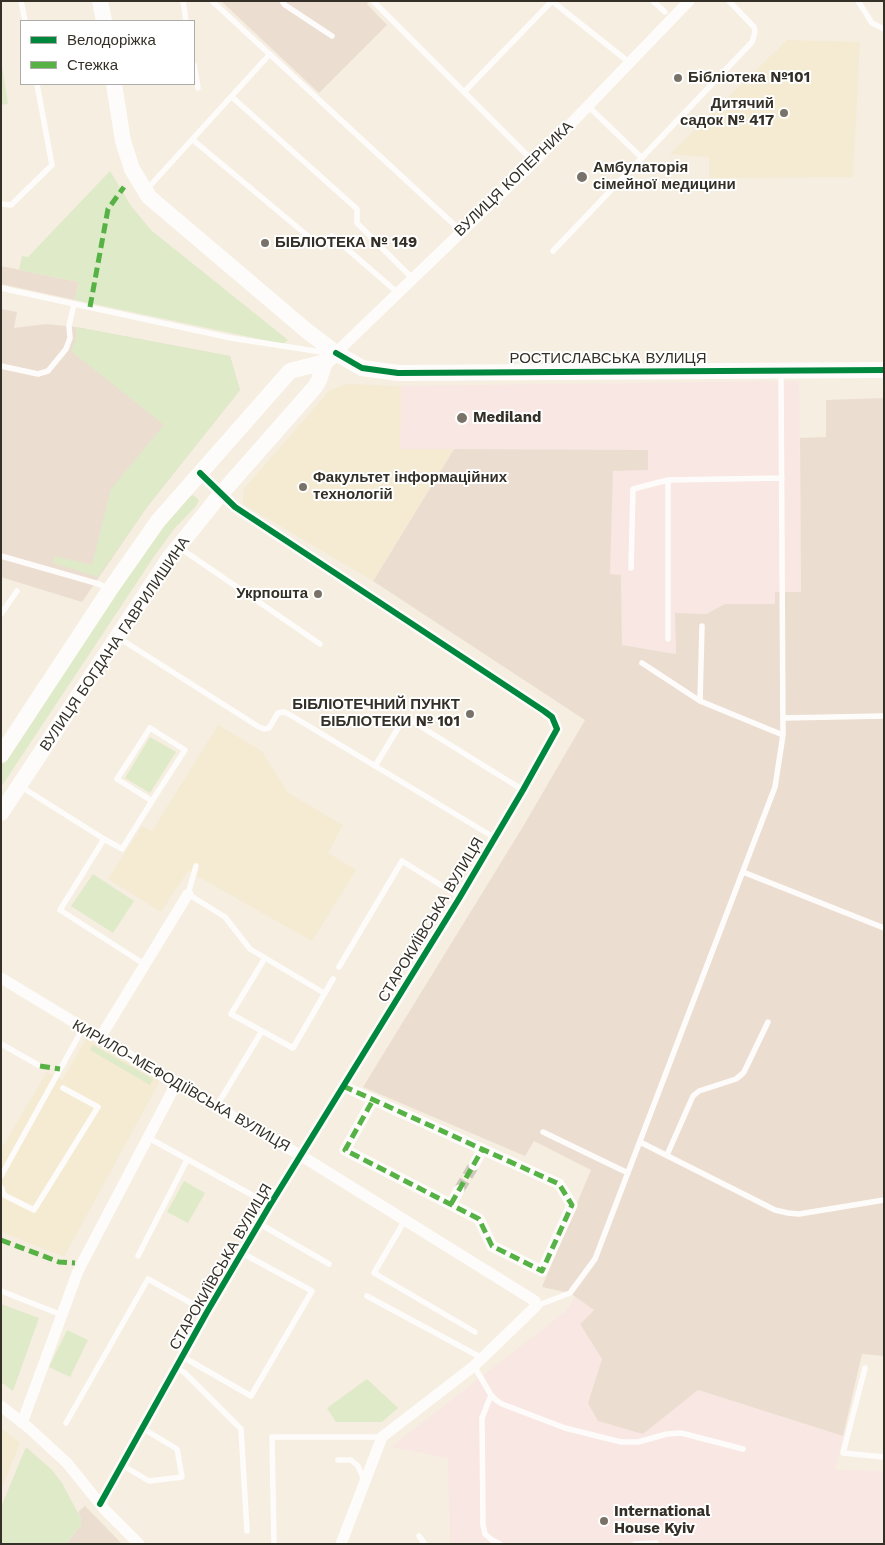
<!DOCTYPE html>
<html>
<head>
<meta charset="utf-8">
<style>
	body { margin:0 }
	#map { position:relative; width:885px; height:1545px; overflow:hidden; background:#f5eee1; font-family:"Work Sans",sans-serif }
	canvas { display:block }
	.frame { position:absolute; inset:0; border:2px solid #343027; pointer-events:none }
	.legend { position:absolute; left:20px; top:20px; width:175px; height:65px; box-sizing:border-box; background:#fff; border:1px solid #aeaca9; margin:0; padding:6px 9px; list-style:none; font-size:15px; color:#343027 }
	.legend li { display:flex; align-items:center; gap:10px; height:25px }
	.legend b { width:25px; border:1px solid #aeaca9 }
</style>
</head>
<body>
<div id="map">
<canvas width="885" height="1545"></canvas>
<div class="frame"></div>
<ul class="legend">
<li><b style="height:6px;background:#00873e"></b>Велодоріжка</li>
<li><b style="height:6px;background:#56b245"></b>Стежка</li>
</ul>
</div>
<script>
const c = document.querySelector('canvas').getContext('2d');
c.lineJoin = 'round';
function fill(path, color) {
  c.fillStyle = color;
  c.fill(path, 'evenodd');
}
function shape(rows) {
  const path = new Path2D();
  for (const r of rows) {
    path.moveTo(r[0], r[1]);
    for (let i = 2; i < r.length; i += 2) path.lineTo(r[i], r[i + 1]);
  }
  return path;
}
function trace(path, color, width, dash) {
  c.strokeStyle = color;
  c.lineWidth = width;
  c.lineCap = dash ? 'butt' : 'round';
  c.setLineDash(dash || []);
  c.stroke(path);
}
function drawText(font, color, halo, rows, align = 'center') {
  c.font = font + ' "Work Sans",sans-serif';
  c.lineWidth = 4;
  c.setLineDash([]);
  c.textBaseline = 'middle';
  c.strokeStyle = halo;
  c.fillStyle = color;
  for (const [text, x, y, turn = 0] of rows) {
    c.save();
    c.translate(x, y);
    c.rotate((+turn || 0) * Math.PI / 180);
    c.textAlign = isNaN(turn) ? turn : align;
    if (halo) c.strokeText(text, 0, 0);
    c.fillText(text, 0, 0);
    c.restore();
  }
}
const commercial = shape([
	[799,381,801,593,775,592,775,604,725,604,706,614,675,613,676,654,622,645,621,576,610,574,613,470,648,450,400,449,401,386],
	[575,1297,594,1310,580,1324,602,1359,588,1403,643,1434,697,1390,843,1436,835,1470,884,1471,884,1544,450,1544,448,1458,391,1447,566,1311]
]);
const industrial = shape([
	[221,1,369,1,367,4,387,25,319,93],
	[1,266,79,282,75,300,1,284],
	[1,309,17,312,14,328,46,324,76,327,230,356,240,390,147,507,82,602,1,577],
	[884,398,884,1356,862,1354,843,1436,698,1390,643,1434,598,1421,588,1403,602,1359,580,1324,594,1310,570,1293,542,1287,591,1170,534,1141,525,1156,363,1087,524,825,585,720,373,581,454,449,648,450,648,470,613,471,610,574,621,575,622,645,676,654,675,613,706,614,725,604,775,604,775,592,801,592,800,438,826,437,826,400],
	[85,1506,122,1544,66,1544,81,1525,81,1519,78,1512]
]);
const built = shape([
	[787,40,860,42,853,177,709,178,709,157,670,154],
	[346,384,401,386,400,449,454,449,373,581,243,504,243,490,329,391],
	[218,725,262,751,288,793,343,825,328,853,356,870,312,941,188,871,161,912,108,879,142,826,152,831],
	[86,1039,160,1081,64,1257,1,1232,1,1149,47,1072,62,1080],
	[1,1428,20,1443,1,1490]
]);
const green = shape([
	[1,60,8,104,1,105],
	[110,171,131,206,152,231,288,340,283,344,75,300,79,282,19,270,22,256,28,257],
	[76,327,230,356,240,390,147,507,98,577,53,563,54,556,92,565,111,489,164,425,71,351,76,339],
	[193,495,199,500,196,506,174,529,155,555,1,787,1,765,141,551,182,499],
	[150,737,176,752,150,793,125,778],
	[93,874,134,901,113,933,71,906],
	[93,1045,153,1079,150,1085,90,1050],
	[184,1181,205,1193,188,1223,167,1212],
	[1,1304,39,1318,13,1391,1,1382],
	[67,1330,88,1340,70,1377,49,1367],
	[367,1379,398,1408,382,1422,336,1422,327,1408],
	[26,1447,52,1470,62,1483,81,1519,81,1525,66,1544,1,1544,1,1507]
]);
const streetTunnel = shape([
	[459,1190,474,1165]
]);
const lane = shape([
	[21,1,25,21],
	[183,1,186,21],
	[212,1,461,231],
	[282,1,285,5,332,36],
	[373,1,534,162],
	[552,1,630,63],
	[653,1,665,12],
	[858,1,872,23,884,29],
	[194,65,198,88],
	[464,92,552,1],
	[232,97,357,209,357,223,413,279],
	[588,106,642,158],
	[193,140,321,247,332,236,398,293],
	[147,189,270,54],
	[1,204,11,205,52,165,37,84],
	[553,251,752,42,755,32,754,27,729,1],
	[1,288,231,338,328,353],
	[1,366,38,374,48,371,66,349,70,338,69,326,74,304],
	[668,480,668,639],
	[180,548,320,644],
	[1,556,99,584,108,589],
	[631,568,633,489,668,480,782,478],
	[1,614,17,591],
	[119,638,259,727,264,729,269,728,278,713,283,712,287,713,495,838],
	[642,663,700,701,783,735],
	[700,701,702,626],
	[783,718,884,716],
	[375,766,403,720,407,718,523,790],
	[20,786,104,839,60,910,144,964],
	[104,839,122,849,152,801,117,779,150,728,185,750,152,801],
	[196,866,188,894,225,917,250,949,324,993],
	[743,872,884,928],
	[339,967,402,861,460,897],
	[262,1031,231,1014,265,958],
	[1,1044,40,1066],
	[216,1107,262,1031,293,1048,333,979],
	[543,1132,628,1173],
	[147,1137,270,1205],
	[640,1142,775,1210,788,1213,799,1214,884,1200],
	[667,1155,693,1096,699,1091,736,1079,741,1075,744,1072,768,1022],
	[1,1176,83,1028],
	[1,1187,4,1195,34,1210,98,1107,63,1088],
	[405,1220,374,1273,475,1332],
	[260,1224,329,1264],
	[138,1256,187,1160],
	[1,1291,62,1315],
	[367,1296,482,1358],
	[536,1306,570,1293,595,1259,775,787,783,735,781,373],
	[183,1357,251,1396,312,1291,242,1253],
	[474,1366,491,1395,496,1400,502,1404,565,1428,621,1442,638,1442,667,1434,681,1433,743,1449],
	[177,1368,185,1373,241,1429,247,1531],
	[865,1368,843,1453,884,1457],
	[491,1395,482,1418,483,1525,485,1534,492,1540,500,1544],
	[66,1423,148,1279,207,1312],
	[338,1460,351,1460,358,1466,364,1480],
	[122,1465,149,1481,182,1477,177,1449,142,1428],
	[419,1536,425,1544],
	[274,1544,272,1437,382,1437],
	[635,1544,656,1543]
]);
const street = shape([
	[336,353,344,345,534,162,689,1],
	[1,978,176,1084,300,1155,535,1301,536,1306,534,1308,474,1366,382,1437,341,1544],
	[100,1038,188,894],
	[343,1086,559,1184,572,1205,542,1271,492,1246,479,1219,345,1150,373,1100],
	[474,1165,482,1150],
	[451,1204,459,1190],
	[1,1406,29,1428,67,1463,105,1510,139,1544],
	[22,1423,78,1271,176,1084],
	[100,1504,207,1312,270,1205,460,897,523,790,557,729,552,717,544,711,235,507,200,473]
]);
const secondary = shape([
	[100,1,104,21],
	[114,84,123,141,132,169,149,197,307,331,336,353,362,368,398,373,884,370],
	[1,755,109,591,158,521,290,371,325,362,331,357],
	[1,813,170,557,220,495,315,387,319,380,325,362]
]);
const quiet = shape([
	[90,307,108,209,124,187],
	[40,1066,60,1069],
	[343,1086,559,1184,572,1205,542,1271,492,1246,479,1219,345,1150,373,1100],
	[451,1204,482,1150],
	[1,1240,59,1262,75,1263]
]);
const cycleway = shape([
	[336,353,362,368,398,373,884,370],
	[100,1504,207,1312,270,1205,460,897,523,790,557,729,552,717,544,711,235,507,200,473]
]);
const markers = [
	[678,78,5,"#787268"],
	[784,113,5,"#787268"],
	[582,177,6,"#787268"],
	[265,243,5,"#787268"],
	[462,418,6,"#787268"],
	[303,487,5,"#787268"],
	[318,594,5,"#787268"],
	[470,714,5,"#787268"],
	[604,1521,5,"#787268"]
];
const poiNames = [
	["Бібліотека №101",688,78],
	["Дитячий",774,104,"right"],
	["садок № 417",774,121,"right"],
	["Амбулаторія",593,168],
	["сімейної медицини",593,185],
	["БІБЛІОТЕКА № 149",275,243],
	["Mediland",473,418],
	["Факультет інформаційних",313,478],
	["технологій",313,495],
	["Укрпошта",308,594,"right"],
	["БІБЛІОТЕЧНИЙ ПУНКТ",460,705,"right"],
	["БІБЛІОТЕКИ № 101",460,722,"right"],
	["International",614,1512],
	["House Kyiv",614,1529]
];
const streetNames = [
	["ВУЛИЦЯ КОПЕРНИКА",514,179,-44],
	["РОСТИСЛАВСЬКА ВУЛИЦЯ",608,359],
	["ВУЛИЦЯ БОГДАНА ГАВРИЛИШИНА",115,644,-56],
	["СТАРОКИЇВСЬКА ВУЛИЦЯ",431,920,-59],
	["КИРИЛО-МЕФОДІЇВСЬКА ВУЛИЦЯ",181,1086,30],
	["СТАРОКИЇВСЬКА ВУЛИЦЯ",221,1267,-60]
];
fill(commercial, '#f9e7e3');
fill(industrial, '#ecddd1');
fill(built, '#f5ebd3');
fill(green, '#dfeac9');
trace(streetTunnel, '#cec8bc', 11, [11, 5.5]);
trace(lane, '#fefcfa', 5.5);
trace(street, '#fefcfa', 11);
trace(secondary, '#fefcfa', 16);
trace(quiet, '#56b245', 5, [10, 5]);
trace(cycleway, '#00873e', 6);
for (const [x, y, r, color] of markers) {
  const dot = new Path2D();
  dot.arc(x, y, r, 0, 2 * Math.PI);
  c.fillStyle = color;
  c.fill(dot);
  trace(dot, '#fff', 2);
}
drawText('bold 15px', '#343027', '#fff', poiNames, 'left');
drawText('15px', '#343027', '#fff', streetNames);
</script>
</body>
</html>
